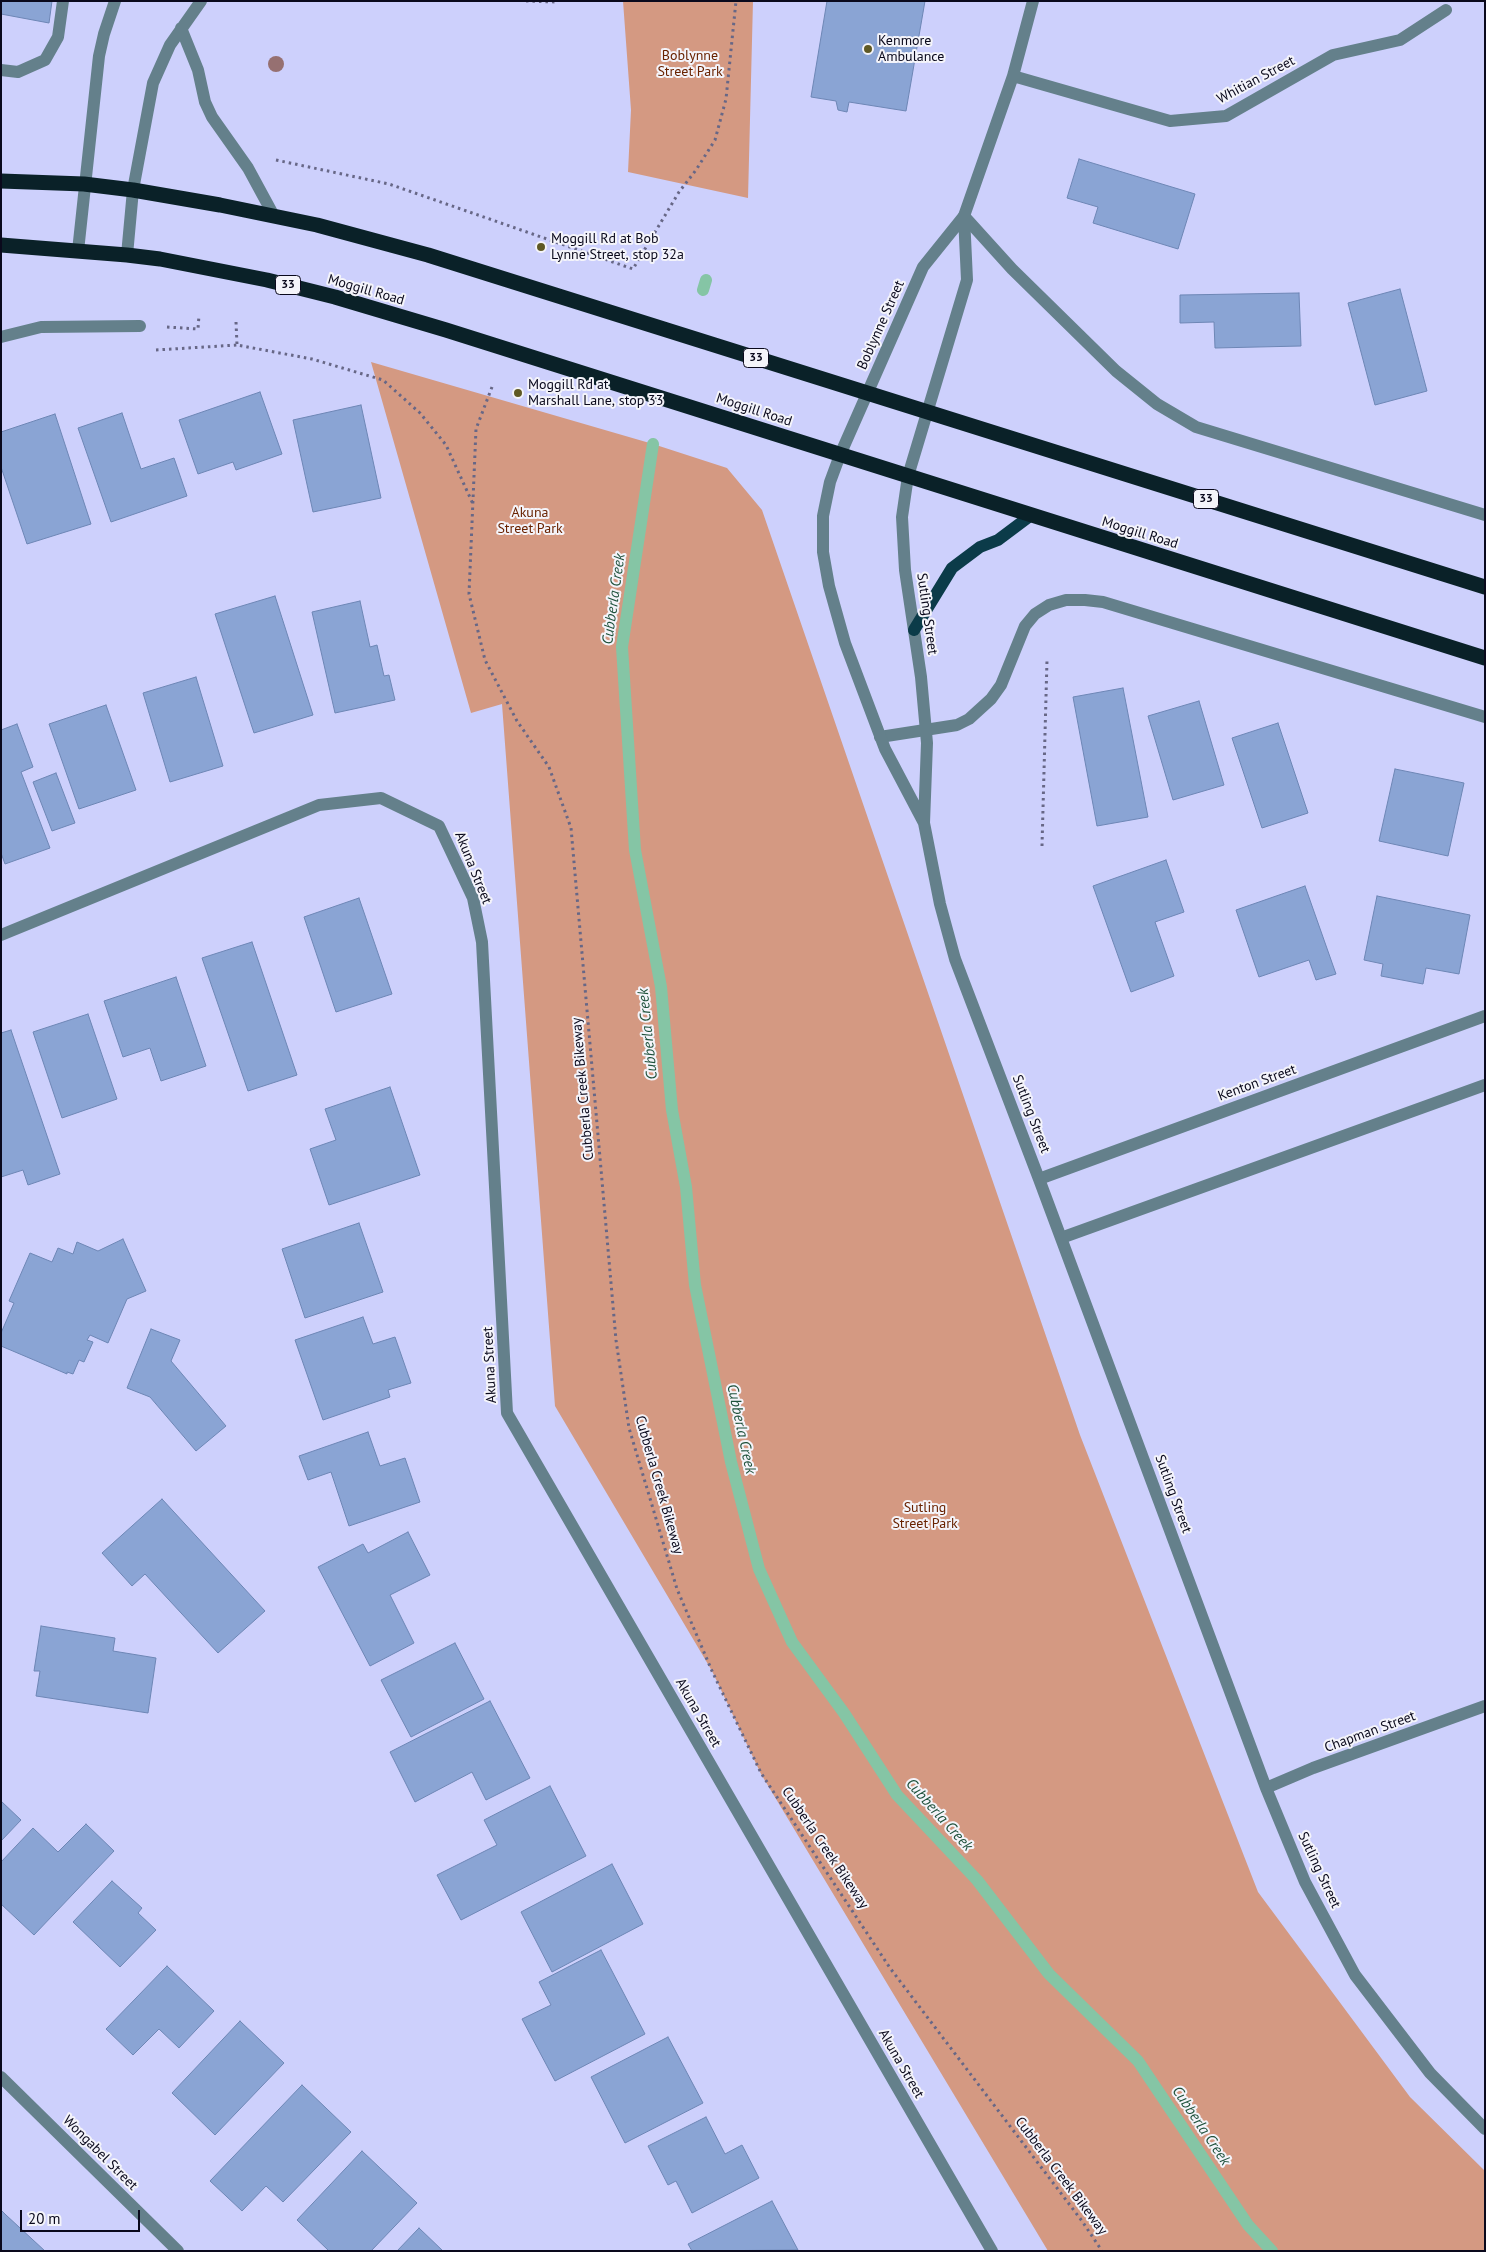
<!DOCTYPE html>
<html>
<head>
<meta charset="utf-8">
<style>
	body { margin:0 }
	#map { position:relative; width:1486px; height:2252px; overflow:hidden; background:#cdd0fc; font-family:"PT Sans",sans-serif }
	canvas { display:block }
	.frame { position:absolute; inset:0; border:2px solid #0a091c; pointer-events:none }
	.scale { position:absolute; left:20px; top:2210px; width:120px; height:22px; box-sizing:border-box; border:2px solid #0a091c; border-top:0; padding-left:6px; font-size:15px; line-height:18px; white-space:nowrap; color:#0a091c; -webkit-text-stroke:4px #f4f4fa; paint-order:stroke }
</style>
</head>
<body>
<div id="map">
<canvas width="1486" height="2252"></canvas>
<div class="frame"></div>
<div class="scale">20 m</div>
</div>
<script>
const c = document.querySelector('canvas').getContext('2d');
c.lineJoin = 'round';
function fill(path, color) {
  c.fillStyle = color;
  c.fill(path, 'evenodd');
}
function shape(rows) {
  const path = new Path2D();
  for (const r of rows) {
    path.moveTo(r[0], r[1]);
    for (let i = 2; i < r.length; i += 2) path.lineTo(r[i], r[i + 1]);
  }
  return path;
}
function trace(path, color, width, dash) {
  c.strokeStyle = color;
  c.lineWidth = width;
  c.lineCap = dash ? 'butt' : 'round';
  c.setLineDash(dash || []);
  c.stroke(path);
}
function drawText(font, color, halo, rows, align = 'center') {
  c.font = font + ' "PT Sans",sans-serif';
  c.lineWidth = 4;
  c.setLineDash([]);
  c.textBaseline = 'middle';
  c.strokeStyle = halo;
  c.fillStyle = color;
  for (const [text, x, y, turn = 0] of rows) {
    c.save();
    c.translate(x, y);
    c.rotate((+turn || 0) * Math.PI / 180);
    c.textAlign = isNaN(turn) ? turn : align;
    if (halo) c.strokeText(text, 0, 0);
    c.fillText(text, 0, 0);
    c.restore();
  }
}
const green = shape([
	[623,1,753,1,748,198,628,172,631,110],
	[371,362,653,444,727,468,762,510,1080,1435,1258,1892,1410,2097,1485,2171,1485,2251,1048,2251,761,1774,712,1671,555,1406,502,704,471,713]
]);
const stream = shape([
	[703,290,706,280],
	[653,444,622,647,635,850,661,987,672,1110,686,1187,695,1285,731,1462,759,1569,792,1642,844,1713,897,1795,977,1880,1049,1974,1138,2061,1248,2225,1272,2251]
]);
const building = shape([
	[1,1,52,1,49,23,1,14,1,1],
	[827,1,925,1,906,111,849,102,847,112,838,110,836,101,811,97,827,1],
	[1079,159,1195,194,1178,249,1093,223,1098,207,1067,198,1079,159],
	[1400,289,1427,391,1375,405,1348,303,1400,289],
	[1299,293,1301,346,1215,348,1214,322,1180,323,1180,295,1299,293],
	[260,392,282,454,236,470,233,462,198,474,179,420,260,392],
	[361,405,381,498,313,512,293,420,361,405],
	[122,413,141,469,174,458,187,496,111,522,78,428,122,413],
	[55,414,91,524,27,544,1,467,1,432,55,414],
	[275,596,313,715,254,733,215,614,275,596],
	[360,601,370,647,377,645,384,676,389,675,395,700,335,713,312,612,360,601],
	[196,677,223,766,170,782,143,693,196,677],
	[1123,688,1148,817,1097,826,1073,697,1123,688],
	[1199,701,1224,785,1173,800,1148,716,1199,701],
	[106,705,136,790,79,809,49,724,106,705],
	[1278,723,1308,813,1262,828,1232,738,1278,723],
	[17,724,33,767,21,772,50,848,5,864,1,853,1,730,17,724],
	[1395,769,1464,783,1448,856,1379,841,1395,769],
	[56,773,75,823,52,831,33,782,56,773],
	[1166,860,1184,912,1155,922,1174,976,1131,992,1093,886,1166,860],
	[1305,886,1336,974,1316,980,1309,960,1259,977,1236,910,1305,886],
	[1377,896,1470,915,1459,974,1426,968,1423,984,1381,976,1383,964,1364,960,1377,896],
	[359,898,392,994,336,1012,304,917,359,898],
	[252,942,297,1075,248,1091,202,958,252,942],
	[176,977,206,1066,161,1081,150,1048,123,1057,104,1001,176,977],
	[88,1014,117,1099,62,1118,33,1032,88,1014],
	[11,1030,60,1174,28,1185,23,1170,1,1177,1,1033,11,1030],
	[390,1087,420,1175,329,1205,310,1149,336,1140,325,1109,390,1087],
	[359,1223,383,1292,305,1318,282,1249,359,1223],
	[123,1239,146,1291,127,1299,108,1343,90,1335,87,1340,93,1342,84,1362,79,1360,73,1374,67,1372,67,1374,1,1346,1,1333,14,1303,9,1301,30,1253,52,1262,58,1248,73,1254,77,1242,98,1251,123,1239],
	[363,1317,373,1344,395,1337,411,1383,388,1390,390,1397,323,1420,295,1340,363,1317],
	[151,1329,180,1340,171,1361,226,1426,196,1451,150,1397,127,1388,151,1329],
	[368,1432,380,1466,405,1458,420,1502,349,1526,331,1472,308,1480,299,1456,368,1432],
	[162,1499,265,1611,218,1653,145,1574,132,1586,102,1553,162,1499],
	[408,1532,430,1575,390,1595,414,1643,370,1666,318,1567,363,1544,368,1553,408,1532],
	[41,1626,115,1638,113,1651,156,1658,148,1713,36,1696,40,1671,34,1671,41,1626],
	[455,1643,484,1699,411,1737,381,1680,455,1643],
	[490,1701,530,1778,486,1800,472,1772,415,1802,390,1752,490,1701],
	[550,1786,586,1856,461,1920,437,1875,497,1845,484,1820,550,1786],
	[1,1801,21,1820,1,1841,1,1801],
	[86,1824,114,1851,34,1935,1,1904,1,1862,33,1828,58,1852,86,1824],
	[612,1864,643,1924,552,1972,521,1912,612,1864],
	[112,1881,142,1908,138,1913,156,1930,120,1967,73,1922,112,1881],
	[601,1950,645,2034,555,2081,522,2019,551,2005,539,1982,601,1950],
	[167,1966,214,2011,179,2048,159,2029,133,2055,106,2029,167,1966],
	[240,2021,284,2063,215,2135,172,2093,240,2021],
	[668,2037,703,2103,625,2143,591,2077,668,2037],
	[302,2085,351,2132,283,2202,266,2186,242,2211,210,2181,302,2085],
	[706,2117,725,2154,742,2145,759,2178,692,2213,676,2181,668,2185,648,2146,706,2117],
	[362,2151,417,2203,371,2251,329,2251,297,2220,362,2151],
	[772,2201,798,2250,692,2251,688,2244,772,2201],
	[1,2210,6,2215,45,2251,1,2251,1,2210],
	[419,2228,443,2251,397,2251,419,2228]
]);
const path = shape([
	[526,1,556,2],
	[276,160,389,184,633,269,679,192,696,170,715,140,726,99,736,1],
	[236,322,237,345,312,359,383,380,420,413,446,445,473,504],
	[167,327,198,329,199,315],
	[156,350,237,345],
	[492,387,476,429,469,594,485,660,517,721,549,767,571,828,616,1340,629,1428,677,1589,712,1671,761,1773,890,1968,1082,2221,1102,2251],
	[1042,846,1047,660]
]);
const lane = shape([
	[181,28,198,70,205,102,212,117,248,168,274,216],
	[1,70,18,72,45,60,58,37,63,1],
	[964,216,1012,269,1116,371,1157,404,1196,427,1485,515],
	[78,251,99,56,104,34,115,1],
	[127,255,133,190,153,83,170,45,201,1],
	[1,337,41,327,140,326],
	[880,737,957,725,969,719,991,699,1001,685,1025,626,1035,614,1049,605,1066,600,1085,600,1103,602,1485,717]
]);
const street = shape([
	[1013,76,1170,121,1226,116,1333,55,1400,40,1446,10],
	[964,216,967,280,908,476,902,517,905,570,921,677,927,743,924,823,940,904,955,959,1039,1179,1266,1788,1305,1882,1355,1975,1430,2073,1485,2129],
	[924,823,885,749,845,643,829,586,823,552,823,516,830,482,840,455,923,267,964,216,1013,76,1033,1],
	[1,935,319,805,381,798,439,826,473,898,482,942,507,1413,992,2251],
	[1039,1179,1485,1016],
	[1061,1238,1485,1085],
	[1266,1788,1313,1768,1485,1706],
	[1,2077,178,2251]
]);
const primary = shape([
	[914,630,952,568,980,547,998,540,1030,516]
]);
const highway = shape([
	[1,181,84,184,133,190,220,205,317,225,428,255,1485,587],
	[1,245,127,255,160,259,267,280,335,297,446,330,1485,658]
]);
const trees = [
	[276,64]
];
const markers = [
	[868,49,5,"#5f5925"],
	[541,247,5,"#5f5925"],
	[518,393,5,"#5f5925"]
];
const shields = [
	[288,285,25],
	[756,358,25],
	[1206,499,25]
];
const shieldNames = [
	["33",288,285],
	["33",756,358],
	["33",1206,499]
];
const poiNames = [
	["Kenmore",878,41],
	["Ambulance",878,57],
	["Moggill Rd at Bob",551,239],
	["Lynne Street, stop 32a",551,255],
	["Moggill Rd at",528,385],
	["Marshall Lane, stop 33",528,401]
];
const parkNames = [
	["Boblynne",690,56],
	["Street Park",690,72],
	["Akuna",530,513],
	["Street Park",530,529],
	["Sutling",925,1508],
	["Street Park",925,1524]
];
const streetNames = [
	["Whitian Street",1256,80,-28],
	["Moggill Road",366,290,16],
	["Boblynne Street",881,325,-66],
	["Moggill Road",754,410,18],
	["Moggill Road",1140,533,17],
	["Sutling Street",927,614,82],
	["Akuna Street",473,868,68],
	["Kenton Street",1257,1083,-20],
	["Cubberla Creek Bikeway",583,1089,-95],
	["Sutling Street",1031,1114,69],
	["Akuna Street",490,1365,-93],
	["Cubberla Creek Bikeway",659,1485,74],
	["Sutling Street",1173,1494,70],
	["Akuna Street",698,1713,60],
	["Chapman Street",1370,1732,-20],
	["Cubberla Creek Bikeway",825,1848,56],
	["Sutling Street",1319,1870,65],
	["Akuna Street",901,2064,60],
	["Wongabel Street",100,2153,45],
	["Cubberla Creek Bikeway",1061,2176,53]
];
const waterNames = [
	["Cubberla Creek",614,599,-82],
	["Cubberla Creek",648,1034,-96],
	["Cubberla Creek",741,1429,78],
	["Cubberla Creek",939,1815,48],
	["Cubberla Creek",1201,2126,56]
];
fill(green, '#d49982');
trace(stream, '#85c5a5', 12);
fill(building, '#8aa4d4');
trace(building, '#6d86b5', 1);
trace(path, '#676786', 3, [2.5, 4]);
trace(lane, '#64808b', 12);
trace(street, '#64808b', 12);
trace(primary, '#0b3b49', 12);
trace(highway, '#0a2128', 15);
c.fillStyle = '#967071';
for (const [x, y] of trees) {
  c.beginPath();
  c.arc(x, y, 8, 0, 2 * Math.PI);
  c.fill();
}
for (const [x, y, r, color] of markers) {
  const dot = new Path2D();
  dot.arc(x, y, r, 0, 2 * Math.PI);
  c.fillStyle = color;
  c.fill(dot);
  trace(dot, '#f4f4fa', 2);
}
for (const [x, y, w] of shields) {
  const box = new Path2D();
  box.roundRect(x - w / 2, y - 9.5, w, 19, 4);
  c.fillStyle = '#f4f4fa';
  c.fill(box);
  trace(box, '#0a091c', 1);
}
drawText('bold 12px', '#0a091c', null, shieldNames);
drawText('14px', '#0a091c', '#f4f4fa', poiNames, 'left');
drawText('14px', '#692200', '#f4f4fa', parkNames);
drawText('14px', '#0a091c', '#f4f4fa', streetNames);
drawText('italic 15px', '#1e513b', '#f4f4fa', waterNames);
</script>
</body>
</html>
